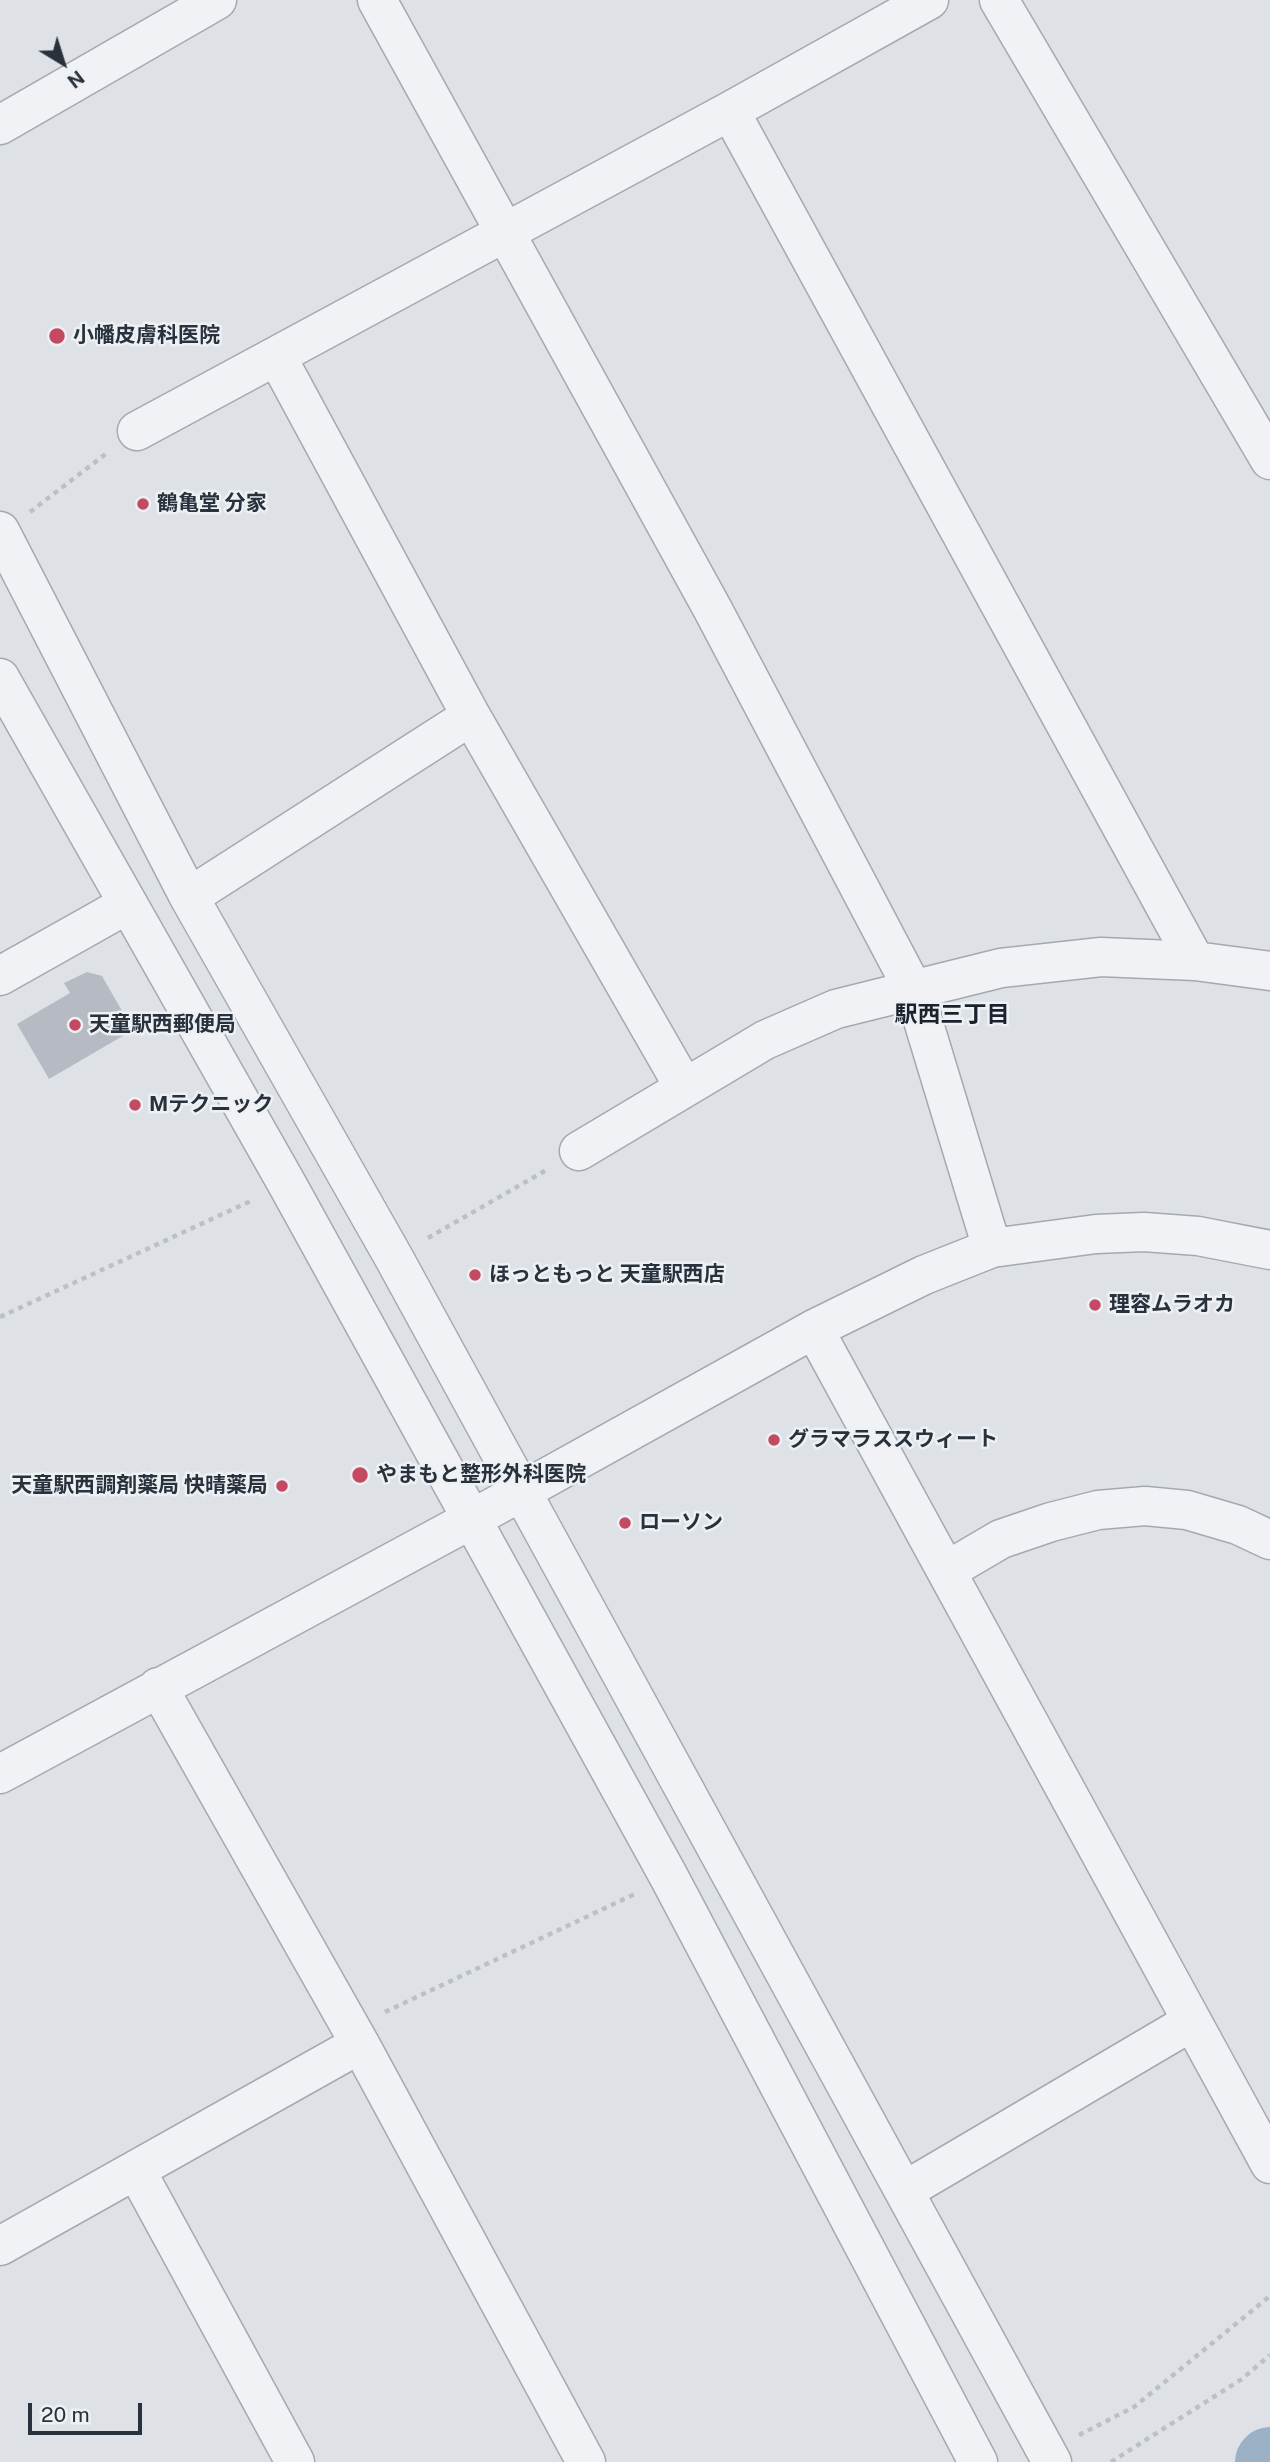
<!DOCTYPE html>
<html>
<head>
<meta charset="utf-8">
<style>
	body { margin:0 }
	#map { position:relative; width:1270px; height:2462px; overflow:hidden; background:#dee2e7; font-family:"Public Sans",sans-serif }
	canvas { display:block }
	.north { position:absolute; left:28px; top:28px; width:70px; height:70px; -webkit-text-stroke:5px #edf1f4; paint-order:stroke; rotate:142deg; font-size:19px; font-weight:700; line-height:28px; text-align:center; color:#28313c }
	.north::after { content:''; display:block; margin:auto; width:24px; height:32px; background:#28313c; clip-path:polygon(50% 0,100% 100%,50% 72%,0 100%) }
	.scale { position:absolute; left:28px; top:2403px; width:114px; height:32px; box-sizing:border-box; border:4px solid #28313c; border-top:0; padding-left:9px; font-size:21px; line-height:24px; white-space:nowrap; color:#28313c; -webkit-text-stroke:5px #edf1f4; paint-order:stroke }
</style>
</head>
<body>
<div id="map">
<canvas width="1270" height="2462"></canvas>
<div class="north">N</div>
<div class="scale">20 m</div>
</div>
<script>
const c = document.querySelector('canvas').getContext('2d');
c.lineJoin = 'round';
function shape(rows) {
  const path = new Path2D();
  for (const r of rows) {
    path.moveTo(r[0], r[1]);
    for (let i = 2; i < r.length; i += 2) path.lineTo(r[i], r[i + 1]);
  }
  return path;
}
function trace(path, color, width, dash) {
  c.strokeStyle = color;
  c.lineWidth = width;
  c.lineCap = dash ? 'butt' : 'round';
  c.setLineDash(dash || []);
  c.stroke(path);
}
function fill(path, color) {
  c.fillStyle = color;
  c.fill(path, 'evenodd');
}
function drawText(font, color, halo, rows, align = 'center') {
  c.font = font + ' "Public Sans","Noto Sans JP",sans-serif';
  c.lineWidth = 5;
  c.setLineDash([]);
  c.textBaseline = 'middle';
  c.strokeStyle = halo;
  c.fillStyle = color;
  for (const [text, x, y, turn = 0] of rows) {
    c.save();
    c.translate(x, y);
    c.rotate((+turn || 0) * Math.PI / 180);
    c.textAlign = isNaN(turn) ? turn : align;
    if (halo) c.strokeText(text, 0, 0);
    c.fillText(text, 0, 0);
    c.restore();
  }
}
const river = shape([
	[1269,2462,1270,2461]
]);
const building = shape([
	[87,972,102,976,133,1030,49,1079,17,1024,70,993,64,983]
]);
const path = shape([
	[30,512,107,453],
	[428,1238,548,1169],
	[0,1317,253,1200],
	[385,2012,637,1893],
	[1079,2435,1134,2407,1270,2296],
	[1111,2462,1242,2379,1270,2355]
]);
const minor = shape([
	[377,0,712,608,914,991,992,1248],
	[999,0,1270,460],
	[730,111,1195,961],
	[0,125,217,0],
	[277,357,471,716,684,1087],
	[137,431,730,111,929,0],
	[0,531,189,897,394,1258,1052,2462],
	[0,678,287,1184,669,1877,978,2462],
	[189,897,471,716],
	[0,976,128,904],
	[579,1151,765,1040,836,1009,1001,968,1101,957,1195,961,1270,971],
	[814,1329,1270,2164],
	[948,1570,1001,1539,1051,1522,1098,1510,1145,1506,1187,1510,1238,1525,1270,1540],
	[0,1774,472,1519,814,1329,924,1275,992,1248,1096,1234,1144,1232,1198,1236,1270,1250],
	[360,2044,586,2462],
	[136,2170,295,2462],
	[904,2191,1191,2022],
	[0,2246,360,2044,158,1687]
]);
const markers = [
	[57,336,9,"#c44a63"],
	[143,504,7,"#c44a63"],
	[75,1025,7,"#c44a63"],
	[135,1105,7,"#c44a63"],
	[475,1275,7,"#c44a63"],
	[1095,1305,7,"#c44a63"],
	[774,1440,7,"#c44a63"],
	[360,1475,9,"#c44a63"],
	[282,1486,7,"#c44a63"],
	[625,1523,7,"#c44a63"]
];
const poiNames = [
	["小幡皮膚科医院",73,336],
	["鶴亀堂 分家",157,504],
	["天童駅西郵便局",89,1025],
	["Mテクニック",149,1105],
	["ほっともっと 天童駅西店",489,1275],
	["理容ムラオカ",1109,1305],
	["グラマラススウィート",788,1440],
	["やまもと整形外科医院",376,1475],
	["天童駅西調剤薬局 快晴薬局",268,1486,"right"],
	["ローソン",639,1523]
];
const neighbourhoodNames = [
	["駅西三丁目",952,1015]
];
trace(river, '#9bb1c5', 68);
fill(building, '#b6bbc3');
trace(minor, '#a4a9b0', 41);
trace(path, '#bcc0c5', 4.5, [5, 5]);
trace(minor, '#f0f2f5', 38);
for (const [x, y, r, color] of markers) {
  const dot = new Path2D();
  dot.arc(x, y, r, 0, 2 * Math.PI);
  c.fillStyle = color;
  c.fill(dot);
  trace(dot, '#edf1f4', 2.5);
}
drawText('bold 21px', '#28313c', '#edf1f4', poiNames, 'left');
drawText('bold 23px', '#1b222d', '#edf1f4', neighbourhoodNames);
</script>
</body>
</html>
